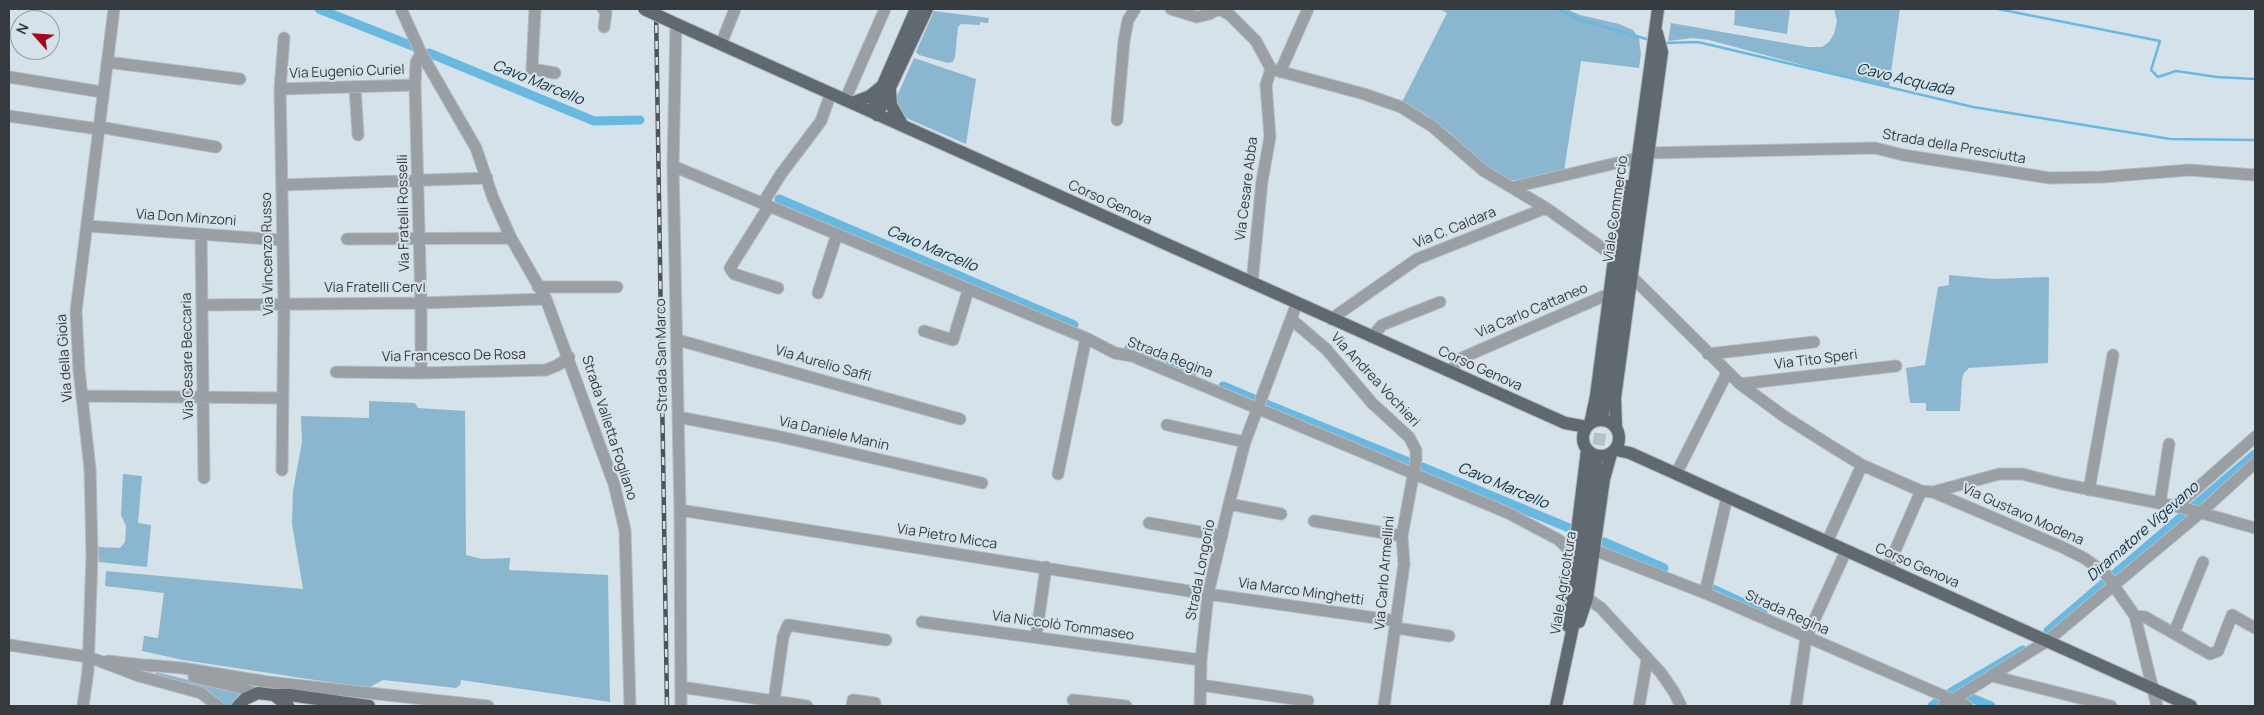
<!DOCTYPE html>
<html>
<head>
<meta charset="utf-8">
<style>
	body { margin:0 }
	#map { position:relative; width:2264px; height:715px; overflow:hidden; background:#d5e2e9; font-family:Manrope,sans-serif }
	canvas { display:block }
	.frame { position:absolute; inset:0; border:10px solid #363b3f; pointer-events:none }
	.north { position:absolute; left:10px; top:10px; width:50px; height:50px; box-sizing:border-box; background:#d5e2e9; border:1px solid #959fa5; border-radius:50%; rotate:296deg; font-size:14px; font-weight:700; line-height:20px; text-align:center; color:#363b3f }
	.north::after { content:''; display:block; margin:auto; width:18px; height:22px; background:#a3061e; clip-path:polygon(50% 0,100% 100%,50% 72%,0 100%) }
</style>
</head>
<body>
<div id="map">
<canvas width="2264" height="715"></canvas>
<div class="frame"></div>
<div class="north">N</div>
</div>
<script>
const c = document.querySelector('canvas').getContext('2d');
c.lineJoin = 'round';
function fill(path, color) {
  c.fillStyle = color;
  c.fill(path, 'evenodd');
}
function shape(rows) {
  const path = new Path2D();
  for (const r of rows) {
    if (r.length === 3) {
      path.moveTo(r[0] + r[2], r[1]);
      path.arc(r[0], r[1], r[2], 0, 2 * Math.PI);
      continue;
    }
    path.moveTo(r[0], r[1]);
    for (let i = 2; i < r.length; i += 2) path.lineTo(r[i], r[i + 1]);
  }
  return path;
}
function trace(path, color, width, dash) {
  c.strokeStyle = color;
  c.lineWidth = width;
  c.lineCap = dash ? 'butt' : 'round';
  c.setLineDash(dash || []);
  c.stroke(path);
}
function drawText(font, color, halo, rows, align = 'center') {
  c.font = font + ' Manrope,sans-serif';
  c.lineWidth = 4;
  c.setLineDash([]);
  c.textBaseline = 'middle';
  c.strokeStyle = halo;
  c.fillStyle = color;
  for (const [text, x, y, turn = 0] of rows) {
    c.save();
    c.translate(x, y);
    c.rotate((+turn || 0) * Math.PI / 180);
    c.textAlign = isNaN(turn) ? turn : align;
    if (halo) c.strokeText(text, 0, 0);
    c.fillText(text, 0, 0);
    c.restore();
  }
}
const green = shape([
	[1439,9,1567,9,1580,15,1619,24,1633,30,1639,38,1641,54,1639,68,1581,61,1564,171,1517,181,1505,179,1489,172,1449,132,1425,114,1402,102,1447,13],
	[1735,9,1790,9,1787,34,1734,25],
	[1834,9,1900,9,1889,86,1858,80,1709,40,1693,38,1668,41,1671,23,1808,47,1822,47,1829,42,1834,34,1837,21],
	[934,11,989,18,988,23,980,22,980,25,961,24,958,27,955,57,953,62,948,63,919,55,916,52],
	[914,58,976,79,966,144,904,117,897,105,897,96],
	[1949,275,1993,279,2049,277,2048,363,1969,368,1964,373,1962,379,1960,411,1926,411,1926,403,1910,403,1906,368,1925,365,1938,287,1949,285],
	[369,401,415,403,418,408,465,411,466,555,482,559,510,558,509,570,608,575,610,702,461,680,460,685,456,688,383,680,368,688,183,660,142,651,144,636,158,638,164,593,105,586,106,571,303,589,292,524,293,491,302,442,301,416,369,418],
	[123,474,142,476,138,523,151,525,147,567,99,562,98,547,120,548,125,542,126,526,121,515],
	[156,672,242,693,230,706,225,706,205,690,192,684,155,676]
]);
const stream = shape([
	[1557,9,1581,20,1650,40],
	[1998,9,2160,41,2151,70,2158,77,2176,71,2217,77,2255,79],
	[1665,43,1698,42,1973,107,2170,139,2255,140]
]);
const canal = shape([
	[319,9,415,47],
	[429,53,594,121,640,120],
	[779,199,1074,325],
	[1129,348,1192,373],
	[1223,386,1254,399],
	[1266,404,1411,463],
	[1422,467,1574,530],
	[1604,542,1664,568],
	[1711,588,1763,612],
	[2048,631,2255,454],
	[1964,695,1991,706],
	[1932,706,1950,693,2023,650]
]);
const majorTunnel = shape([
	[1596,463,1603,413]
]);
const minor = shape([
	[401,9,421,53,476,148,493,198,511,238,546,299,614,484,625,530,630,706],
	[535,9,532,69,555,73],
	[603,9,606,12,604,27],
	[1171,9,1197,17,1209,14,1219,9],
	[1219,9,1230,15,1256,41,1271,69,1364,94,1401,107,1433,127,1484,171,1546,208,1615,257],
	[676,24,673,166,680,510,681,706],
	[721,44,735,9],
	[421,53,416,63,415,85,421,303,421,373],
	[107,62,240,79],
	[1280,72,1308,9],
	[9,77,102,92],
	[355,87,358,135],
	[280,89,415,85],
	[845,100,885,9],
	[9,116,98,129],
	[1117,120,1124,41,1128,20,1135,9],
	[99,127,216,147],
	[1648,153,1875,148,1903,155,2050,178,2102,177,2189,170,2255,175],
	[673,166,1086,338,1115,353,1132,356,1508,513,1559,540,1567,548,1574,560],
	[282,185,487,178],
	[1514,187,1638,158],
	[763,203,781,174,821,121,831,93],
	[769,206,730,268,734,274,778,288],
	[87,226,282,240],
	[201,234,204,478],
	[347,239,511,238],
	[1631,276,1740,384,1785,417,1834,448,1862,465,1921,491,1933,492,1999,474,2022,474,2062,484,2184,508,2255,528],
	[1252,283,1262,181,1270,137,1266,85,1271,69],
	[538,287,617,287],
	[818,293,837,234],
	[203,305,421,303,546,299],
	[1291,319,1326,349,1372,403,1409,437,1416,450,1416,460,1402,536,1404,564,1384,706],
	[1331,319,1417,259,1546,208],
	[924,331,953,340,968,291],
	[1372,337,1382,325,1440,302],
	[678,340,960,419],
	[1708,354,1814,342],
	[336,372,421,373,546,370,558,365,569,357],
	[1452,372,1457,360,1604,296],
	[1740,384,1896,366],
	[82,396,282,398],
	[678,417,777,436,982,483],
	[1167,425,1245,442],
	[282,470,284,304,280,89,284,38],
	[1058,474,1086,338],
	[1676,474,1727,373],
	[2089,490,2113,355],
	[1933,492,2062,547,2084,558,2105,573,2135,616,2157,706],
	[2160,503,2169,444],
	[1229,504,1281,514],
	[2177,506,2255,437],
	[680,510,1208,594,1390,620],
	[1314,521,1402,536],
	[1149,523,1222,536],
	[1827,542,1862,465],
	[1594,550,1705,593,1967,706],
	[1887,569,1921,491],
	[1705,593,1727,497],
	[1587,598,1601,608,1661,673,1674,692,1681,706],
	[2135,616,2145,617,2210,654,2218,651,2232,615,2255,628],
	[922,622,1201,660],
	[1396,628,1449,636],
	[2174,633,2203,562],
	[1036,637,1046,567],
	[9,645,89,657,139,676,201,693,218,706],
	[108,661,152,666],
	[147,665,182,668,268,682,488,706],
	[1992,676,2111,706],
	[194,677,242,688,256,694],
	[1201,685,1308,701],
	[681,687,807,706],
	[1073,700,1126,706],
	[774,701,783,637,788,625,886,640],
	[83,706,88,671,92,555,90,469,79,370,76,311,114,9],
	[852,706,853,700,875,703],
	[1200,706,1201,660,1208,594,1229,504,1245,442,1297,303],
	[1639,706,1647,660],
	[1796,706,1806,638,1846,551],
	[1943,706,2047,641,2200,513,2255,463]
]);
const major = shape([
	[676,24,1565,423,1587,427],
	[890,90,891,105,903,126],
	[852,103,870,96,882,86],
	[875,103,916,9],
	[877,115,927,9],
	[1603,413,1658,9],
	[1601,438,18],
	[1590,424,1596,396,1621,206,1628,186],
	[1616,427,1615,398,1662,52,1657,33],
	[1616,450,1630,453,2191,706],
	[1579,622,1587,598,1604,479,1611,454],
	[1568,626,1568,605,1587,450],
	[274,695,289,695,369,706],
	[238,706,245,699,258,693,274,695,288,706],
	[1556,706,1575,617,1596,463]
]);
const rail = shape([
	[656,9,667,706]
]);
const majorBridge = shape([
	[644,9,676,24]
]);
const streetNames = [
	["Via Eugenio Curiel",347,72,-2],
	["Strada della Presciutta",1954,147,10],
	["Via Cesare Abba",1247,189,-83],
	["Corso Genova",1110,203,24],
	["Viale Commercio",1616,209,-82],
	["Via Fratelli Rosselli",404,213,-91],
	["Via Don Minzoni",186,218,4],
	["Via C. Caldara",1455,228,-22],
	["Via Vincenzo Russo",268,254,-91],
	["Via Fratelli Cervi",375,288],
	["Via Carlo Cattaneo",1532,311,-23],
	["Strada San Marco",662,355,-91],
	["Via Cesare Beccaria",188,356,-91],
	["Via Francesco De Rosa",454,356,-1],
	["Via della Gioia",65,358,-94],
	["Strada Regina",1170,358,21],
	["Via Tito Speri",1816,360,-7],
	["Via Aurelio Saffi",823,364,16],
	["Corso Genova",1480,369,24],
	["Via Andrea Vochieri",1375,380,47],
	["Strada Valletta Fogliano",609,428,72],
	["Via Daniele Manin",834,434,13],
	["Via Gustavo Modena",2023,515,24],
	["Via Pietro Micca",947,537,9],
	["Corso Genova",1917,566,24],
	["Strada Longorio",1201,570,-79],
	["Via Carlo Armellini",1385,573,-85],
	["Viale Agricoltura",1564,583,-81],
	["Via Marco Minghetti",1301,592,8],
	["Strada Regina",1787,613,24],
	["Via Niccolò Tommaseo",1063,626,8]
];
const waterNames = [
	["Cavo Acquada",1905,80,13],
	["Cavo Marcello",538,83,22],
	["Cavo Marcello",932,249,23],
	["Cavo Marcello",1503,486,23],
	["Diramatore Vigevano",2143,532,-41]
];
fill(green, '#8ab6cf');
trace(stream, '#69b8e2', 2.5);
trace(canal, '#69b8e2', 9);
trace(majorTunnel, '#b5c1c7', 12, [12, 6]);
trace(minor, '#b2bdc4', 13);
trace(major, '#b2bdc4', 14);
trace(minor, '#999fa2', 11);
trace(major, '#60696f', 12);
trace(rail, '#4e5459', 4.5);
trace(rail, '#d5e2e9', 2.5, [8]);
trace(majorBridge, '#b2bdc4', 14, []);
trace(majorBridge, '#60696f', 12);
drawText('14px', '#363b3f', '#d5e2e9', streetNames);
drawText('italic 15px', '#0b3041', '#d5e2e9', waterNames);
</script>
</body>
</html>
